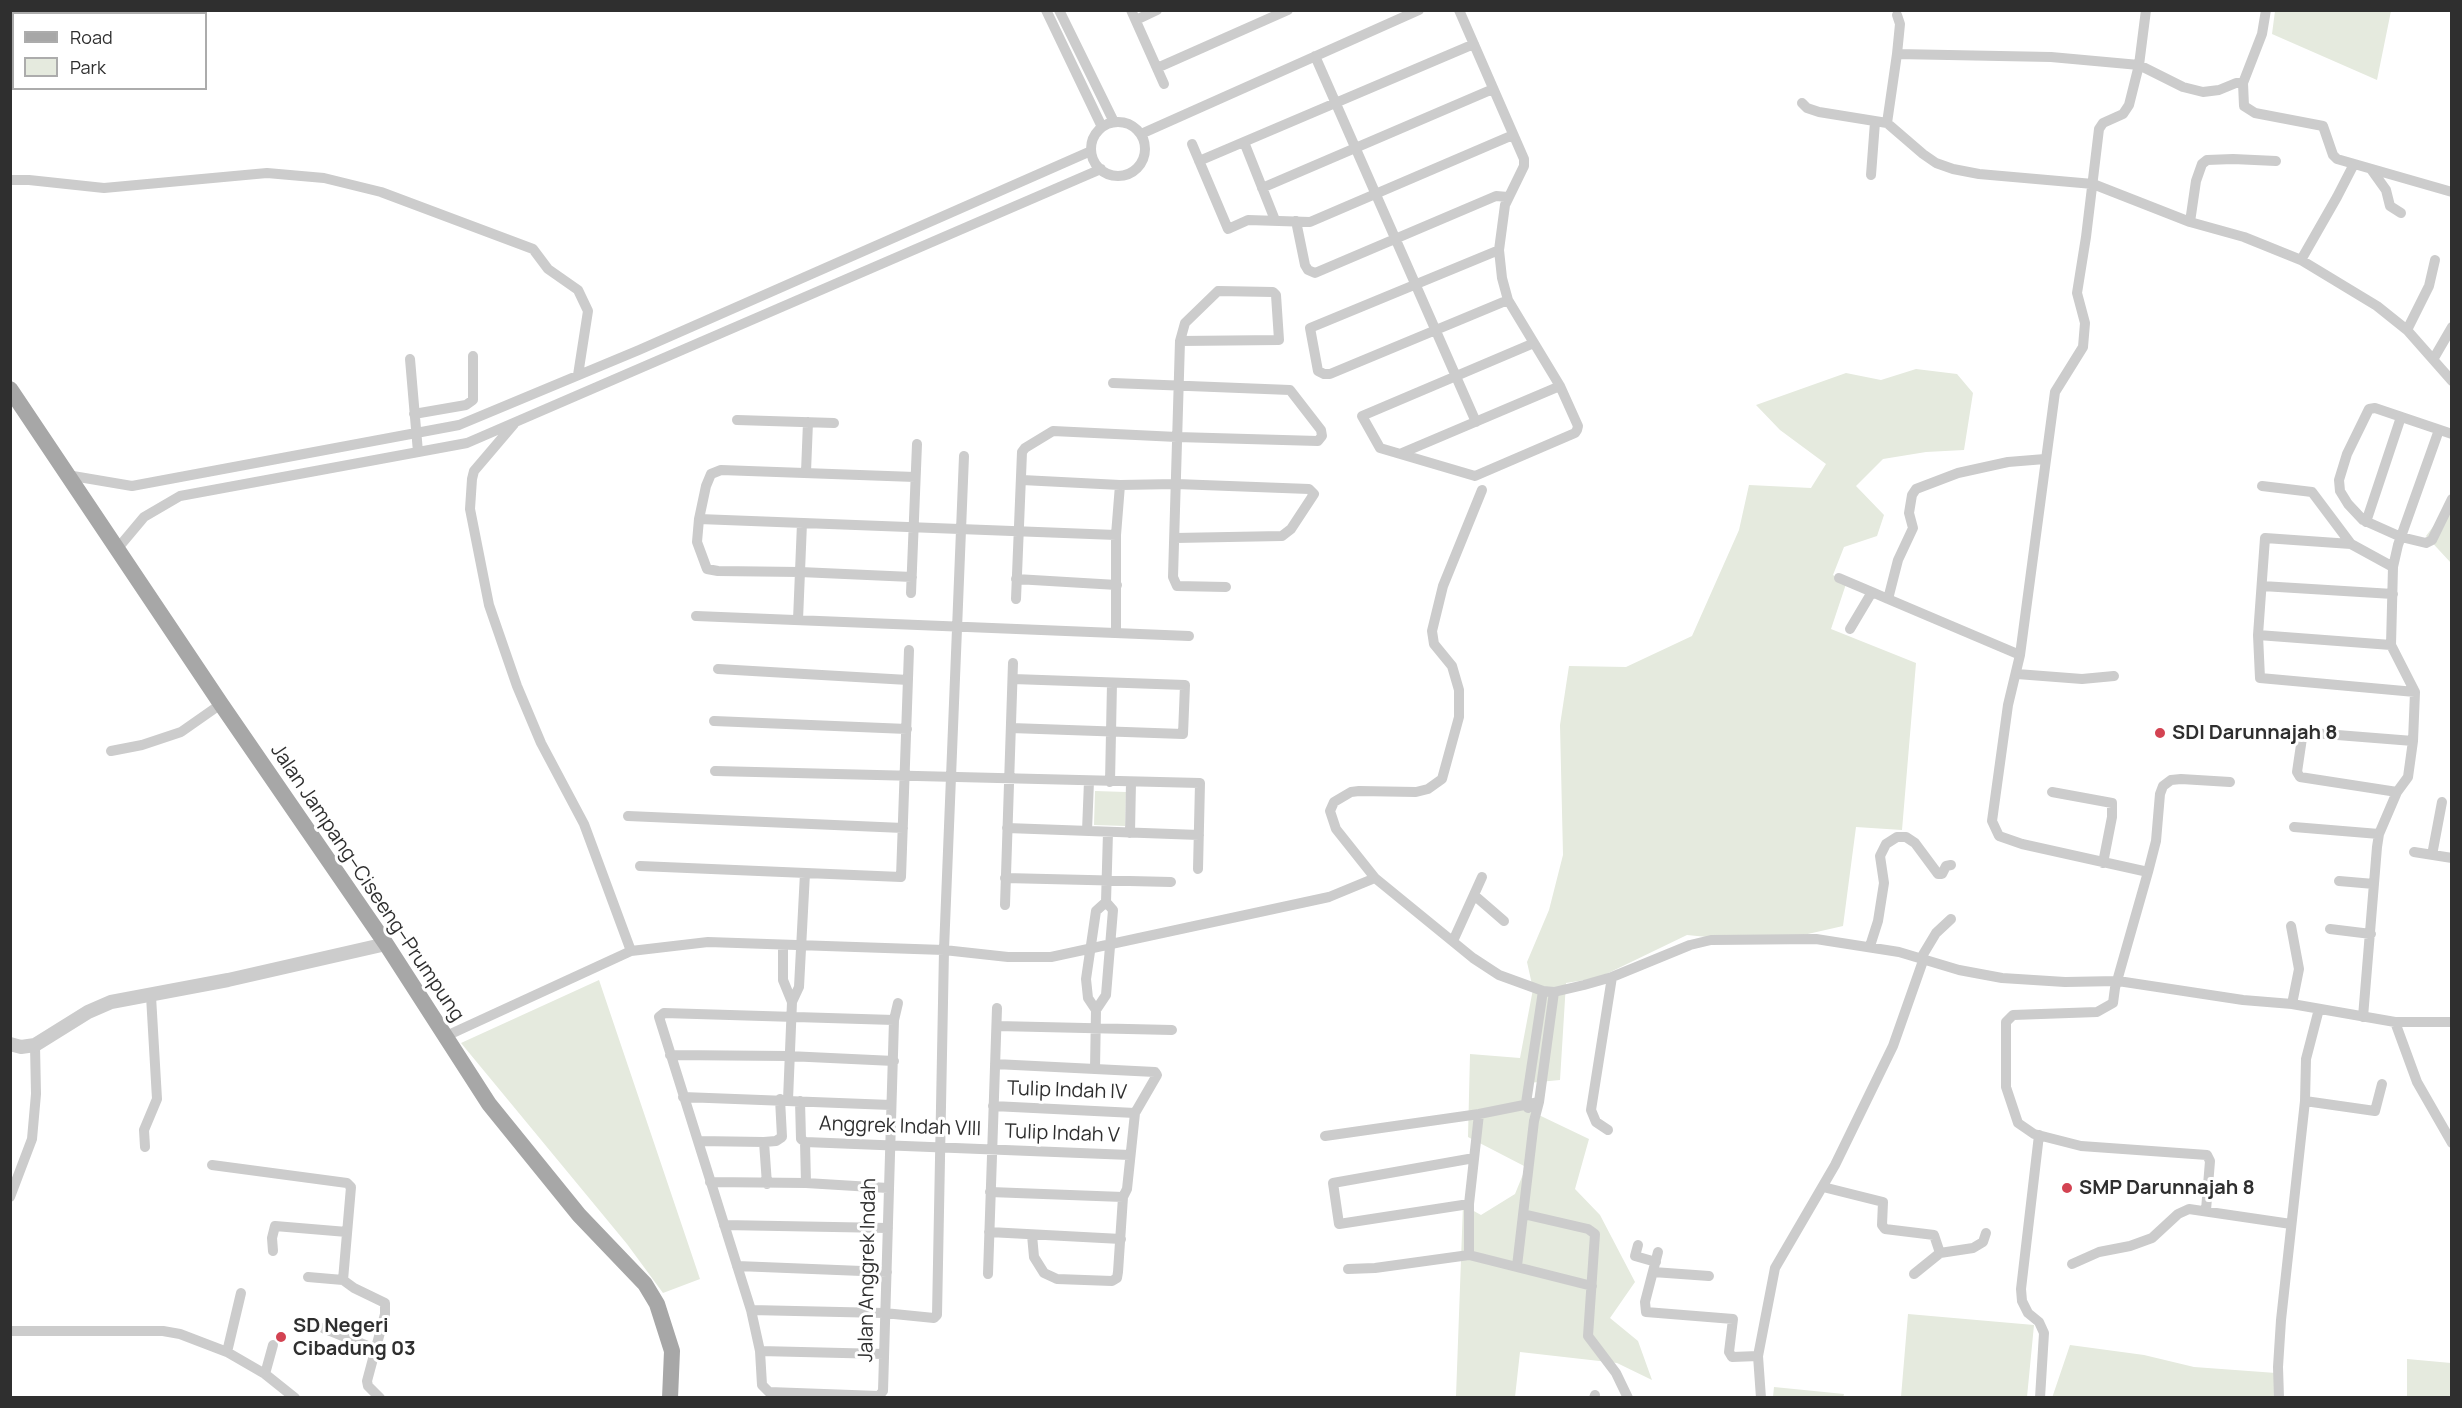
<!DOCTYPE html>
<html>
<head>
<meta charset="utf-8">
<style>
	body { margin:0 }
	#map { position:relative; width:2462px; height:1408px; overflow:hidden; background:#fff; font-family:Manrope,sans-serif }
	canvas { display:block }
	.frame { position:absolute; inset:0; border:12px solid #2f2f2f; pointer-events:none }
	.legend { position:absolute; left:12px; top:12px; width:195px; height:78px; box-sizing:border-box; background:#fff; border:2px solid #acacac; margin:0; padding:8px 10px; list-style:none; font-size:18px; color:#2f2f2f }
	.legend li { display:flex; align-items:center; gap:12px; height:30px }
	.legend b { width:30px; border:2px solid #acacac }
</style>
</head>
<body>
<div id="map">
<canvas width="2462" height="1408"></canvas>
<div class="frame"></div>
<ul class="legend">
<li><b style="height:8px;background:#a7a7a7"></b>Road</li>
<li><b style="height:16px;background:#e5eade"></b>Park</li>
</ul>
</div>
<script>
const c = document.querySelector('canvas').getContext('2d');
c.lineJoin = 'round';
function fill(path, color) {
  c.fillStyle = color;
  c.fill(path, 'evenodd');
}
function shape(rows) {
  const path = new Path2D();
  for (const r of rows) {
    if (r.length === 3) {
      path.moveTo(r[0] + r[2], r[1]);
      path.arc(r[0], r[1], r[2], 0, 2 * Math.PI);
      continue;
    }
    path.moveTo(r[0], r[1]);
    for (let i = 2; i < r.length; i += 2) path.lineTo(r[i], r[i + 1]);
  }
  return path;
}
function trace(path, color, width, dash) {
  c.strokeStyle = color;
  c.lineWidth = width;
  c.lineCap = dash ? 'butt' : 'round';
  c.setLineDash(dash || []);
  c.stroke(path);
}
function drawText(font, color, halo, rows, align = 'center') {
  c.font = font + ' Manrope,sans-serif';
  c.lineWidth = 6;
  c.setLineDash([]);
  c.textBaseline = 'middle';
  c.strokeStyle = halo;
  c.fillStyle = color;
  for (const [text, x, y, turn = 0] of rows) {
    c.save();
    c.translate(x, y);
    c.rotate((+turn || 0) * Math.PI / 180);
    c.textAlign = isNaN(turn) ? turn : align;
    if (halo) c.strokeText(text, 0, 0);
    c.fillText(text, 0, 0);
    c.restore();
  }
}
const green = shape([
	[2275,11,2391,11,2377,80,2272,34],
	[1916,369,1957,374,1973,393,1964,450,1926,452,1883,459,1856,486,1884,515,1877,536,1844,547,1833,575,1846,584,1831,629,1916,663,1902,830,1856,827,1843,926,1768,943,1687,935,1598,978,1566,983,1560,1080,1528,1083,1520,1106,1589,1139,1575,1189,1600,1215,1635,1282,1610,1318,1638,1341,1652,1380,1617,1363,1520,1352,1515,1397,1456,1396,1463,1205,1481,1215,1515,1194,1526,1167,1468,1137,1470,1054,1520,1058,1533,989,1527,962,1549,910,1563,855,1560,725,1569,666,1626,667,1692,636,1739,530,1749,485,1811,488,1826,464,1780,430,1756,405,1846,373,1881,380],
	[2451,503,2451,563,2426,536],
	[1095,791,1126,792,1125,826,1094,825],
	[599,980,700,1279,663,1293,627,1244,461,1043],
	[1908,1314,2034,1325,2027,1397,1901,1397],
	[2070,1345,2144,1355,2194,1367,2276,1373,2281,1398,2052,1398],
	[2407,1359,2451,1363,2451,1397,2407,1397],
	[1774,1387,1844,1394,1843,1398,1773,1397]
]);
const minor = shape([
	[1046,10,1102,127],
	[1059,10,1114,122],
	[1131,10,1164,84],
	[1459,10,1524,159,1524,166,1505,205,1499,250,1502,278,1508,300,1560,386,1578,426,1577,430,1575,433,1475,476,1380,448,1362,416,1534,343],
	[2146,10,2139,65,2129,105,2123,114,2103,123,2099,129,2086,237,2077,293,2085,323,2083,347,2055,392,2020,655,2008,705,1992,821,1999,836,2022,844,2148,872,2115,988,2113,1003,2097,1012,2013,1015,2006,1022,2006,1087,2018,1123,2034,1134,2081,1146,2207,1155,2210,1161,2206,1210],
	[2266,10,2262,34,2243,83,2244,106,2255,113,2323,126,2333,155,2337,159,2452,192],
	[1136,20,1157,10],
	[1897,54,2051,57,2139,65,2183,87,2203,92,2219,90,2236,83,2243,83],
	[1315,56,1476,422],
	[1157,68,1288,10],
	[1802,103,1807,108,1819,112,1887,123,1923,154,1936,163,1953,169,1979,174,2093,184,2190,222,2244,237,2301,260,2377,306,2407,330,2452,381],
	[1118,149,27],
	[1887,123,1897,54,1900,24,1897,15],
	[1141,134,1419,10],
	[1244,142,1275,220],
	[1192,144,1228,229,1248,220,1310,222,1513,135],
	[1199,161,1474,44],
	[2371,169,2386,190,2390,206,2401,213],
	[1871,175,1875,122],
	[10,180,29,180,104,188,267,173,324,178,381,192,533,249,548,269,578,290,588,311,578,375],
	[1262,188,1493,89],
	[1296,221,1305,265,1308,270,1315,273,1496,196,1508,197],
	[2190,222,2196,181,2202,164,2207,160,2233,159,2276,161],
	[1499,250,1310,328,1318,371,1324,374,1330,374,1508,300],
	[2301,260,2337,197,2354,164],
	[2407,330,2429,286,2435,260],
	[1180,341,1279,340,1276,295,1273,292,1218,291,1185,323,1180,341,1173,577,1177,586,1226,587],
	[2434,358,2452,327],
	[410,359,418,452],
	[414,414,466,405,473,400,473,356],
	[737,420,834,423],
	[514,424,474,471,472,479,470,509,489,605,517,686,541,743,584,824,631,951],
	[2452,434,2375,408,2369,409,2347,454,2339,480,2340,491,2348,504,2363,520,2401,537,2426,543,2432,540,2452,499],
	[1402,453,1560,386],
	[806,472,808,422],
	[67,475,132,486,459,425,639,350,1091,151],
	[1022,480,1120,485,1176,484,1309,489,1314,494,1291,529,1282,536,1175,538],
	[2262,486,2312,492,2351,544],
	[699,519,1116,535],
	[2366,522,2401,417],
	[118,548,144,517,180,496,467,443,1101,169],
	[912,577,800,572,718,571,707,569,697,542,699,519,706,486,711,474,721,470,915,477],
	[1839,578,1872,592],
	[1016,579,1117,585],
	[2262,586,2393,594],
	[911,593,917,444],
	[1016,599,1022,452,1025,448,1053,431,1177,437,1318,441,1322,436,1321,430,1290,390,1113,383],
	[696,616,1189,636],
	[798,620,802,523],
	[1850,629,1872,592,1888,599],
	[1116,632,1116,535,1120,485],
	[2258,635,2260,678,2415,692],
	[2391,645,2258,635,2265,538,2351,544,2393,567],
	[2020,655,1888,599,1898,560,1913,528,1909,513,1912,495,1916,489,1958,473,2008,462,2045,459],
	[718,669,908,680],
	[2017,674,2082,679,2114,676],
	[714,721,907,729],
	[1011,728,1183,734,1185,685,1013,679],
	[111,751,142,745,181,732,221,704],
	[715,771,1200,783,1198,869],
	[1110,782,1112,683],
	[2052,792,2112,803,2112,817,2103,863],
	[2397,792,2300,777,2297,772,2302,738,2312,733,2413,741],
	[628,816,903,828],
	[2294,827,2379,834],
	[1007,828,1199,835],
	[1087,831,1089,781],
	[1130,833,1131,782],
	[2414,852,2452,858],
	[2432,855,2442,802],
	[640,866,901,877,909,650],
	[2148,872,2156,841,2160,794,2163,786,2171,780,2181,779,2230,782],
	[1005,878,1171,882],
	[1375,878,1336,829,1330,811,1334,802,1351,792,1359,791,1416,792,1428,789,1442,779,1459,717,1459,690,1452,666,1434,644,1432,631,1443,586,1482,490],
	[2339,881,2374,884],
	[1474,895,1504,921],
	[1005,905,1013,663],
	[2291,926,2299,969,2292,1004],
	[2330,929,2371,934],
	[1453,941,1482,877],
	[783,946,783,980,792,1002],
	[1870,946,1878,921,1884,883,1880,856,1886,844,1897,837,1906,837,1915,843,1938,874,1942,874,1946,866,1951,865],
	[1921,958,1936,933,1951,919],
	[1096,1010,1106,995,1113,910,1106,902,1108,832],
	[2363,1017,2377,847,2379,834,2397,792,2408,777,2413,741,2415,692,2391,645,2393,567,2398,545,2439,430],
	[894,1020,664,1013,659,1017,751,1310,760,1351,762,1385,769,1392,879,1396,883,1391,894,1020,898,1003],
	[2395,1022,2417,1082,2452,1143],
	[997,1026,1172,1030],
	[444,1037,631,951,708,942,944,950,1008,957,1051,957,1329,897,1375,878,1473,958,1499,975,1543,991,1554,992,1584,985,1612,977,1690,945,1711,940,1816,939,1899,952,1959,970,2002,978,2065,982,2118,981,2243,1000,2292,1004,2395,1022,2452,1022],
	[670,1055,788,1056,894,1061],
	[1095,1069,1096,1010,1088,998,1086,979,1096,911,1106,902],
	[683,1097,891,1105],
	[788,1100,792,1002,799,987,805,873],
	[800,1101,801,1139,805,1142,806,1183],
	[2305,1101,2375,1111,2382,1084],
	[993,1106,1135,1113,1157,1075,1155,1072,995,1064],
	[1528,1108,1526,1103,1543,991],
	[1608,1130,1596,1122,1591,1110,1612,977],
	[2039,1135,2021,1289,2022,1301,2028,1313,2039,1322,2044,1333,2040,1398],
	[1325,1136,1479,1114,1539,1102],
	[698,1141,764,1142],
	[805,1142,1130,1155],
	[145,1147,144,1130,157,1099,151,996],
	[212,1165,347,1183,351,1187,343,1280,354,1288,385,1303,385,1314,367,1381,368,1386,380,1398],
	[710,1182,806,1183,888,1188],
	[767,1184,764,1142,776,1141,782,1137,780,1099],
	[1823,1187,1883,1202,1882,1225,1885,1229,1934,1235,1940,1253,1914,1274],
	[990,1192,1123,1197,1127,1189,1135,1113],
	[10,1197,32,1139,36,1094,35,1045],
	[1469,1204,1339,1224,1333,1183,1474,1158],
	[1523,1214,1588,1229,1595,1234,1588,1336,1616,1373,1628,1398],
	[724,1225,888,1228],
	[989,1232,1121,1239],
	[1032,1235,1034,1257,1044,1273,1057,1279,1112,1281,1117,1278,1118,1272,1123,1197],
	[1638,1245,1635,1256,1656,1262],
	[273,1251,272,1238,275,1226,347,1232],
	[1658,1252,1645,1302,1646,1312,1733,1319,1729,1352,1732,1357,1758,1356],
	[1940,1253,1973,1248,1983,1242,1986,1233],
	[1469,1255,1592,1286],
	[2072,1264,2099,1252,2130,1246,2152,1238,2178,1214,2189,1209,2291,1224],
	[737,1266,887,1272],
	[1517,1266,1534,1121,1539,1102,1554,992],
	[1348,1269,1375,1268,1469,1255,1469,1204,1479,1114],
	[1653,1272,1709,1276],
	[988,1274,997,1008],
	[308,1277,343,1280],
	[751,1310,884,1313,934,1318,937,1315,944,950,964,456],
	[323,1328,375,1349],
	[10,1331,163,1331,180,1334,227,1352,265,1374,295,1398],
	[760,1351,884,1354],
	[227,1352,241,1293],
	[265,1374,273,1345],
	[1594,1398,1595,1395],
	[1761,1398,1758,1356,1775,1268,1835,1165,1893,1046,1924,958],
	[2279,1398,2278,1367,2281,1320,2305,1101,2306,1059,2319,1009]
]);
const tertiary = shape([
	[10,1044,21,1047,35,1045,88,1012,111,1002,228,980,386,944]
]);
const primary = shape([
	[10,389,221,704,386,944,489,1104,579,1215,645,1284,657,1304,672,1351,670,1398]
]);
const markers = [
	[2160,733,6,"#d34352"],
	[2067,1188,6,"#d34352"],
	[281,1337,6,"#d34352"]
];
const poiNames = [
	["SDI Darunnajah 8",2172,733],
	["SMP Darunnajah 8",2079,1188],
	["SD Negeri",293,1326],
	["Cibadung 03",293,1349]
];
const streetNames = [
	["Jalan Jampang–Ciseeng–Prumpung",367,883,56],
	["Tulip Indah IV",1067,1091,2],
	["Anggrek Indah VIII",900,1127,2],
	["Tulip Indah V",1062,1134,2],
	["Jalan Anggrek Indah",868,1270,-89]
];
fill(green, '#e5eade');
trace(minor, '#ccc', 10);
trace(tertiary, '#ccc', 14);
trace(primary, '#a7a7a7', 16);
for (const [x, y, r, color] of markers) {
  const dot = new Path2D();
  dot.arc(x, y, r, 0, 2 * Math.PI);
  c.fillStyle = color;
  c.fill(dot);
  trace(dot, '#fff', 2);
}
drawText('bold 20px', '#2f2f2f', '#fff', poiNames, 'left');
drawText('20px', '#2f2f2f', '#fff', streetNames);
</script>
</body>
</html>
